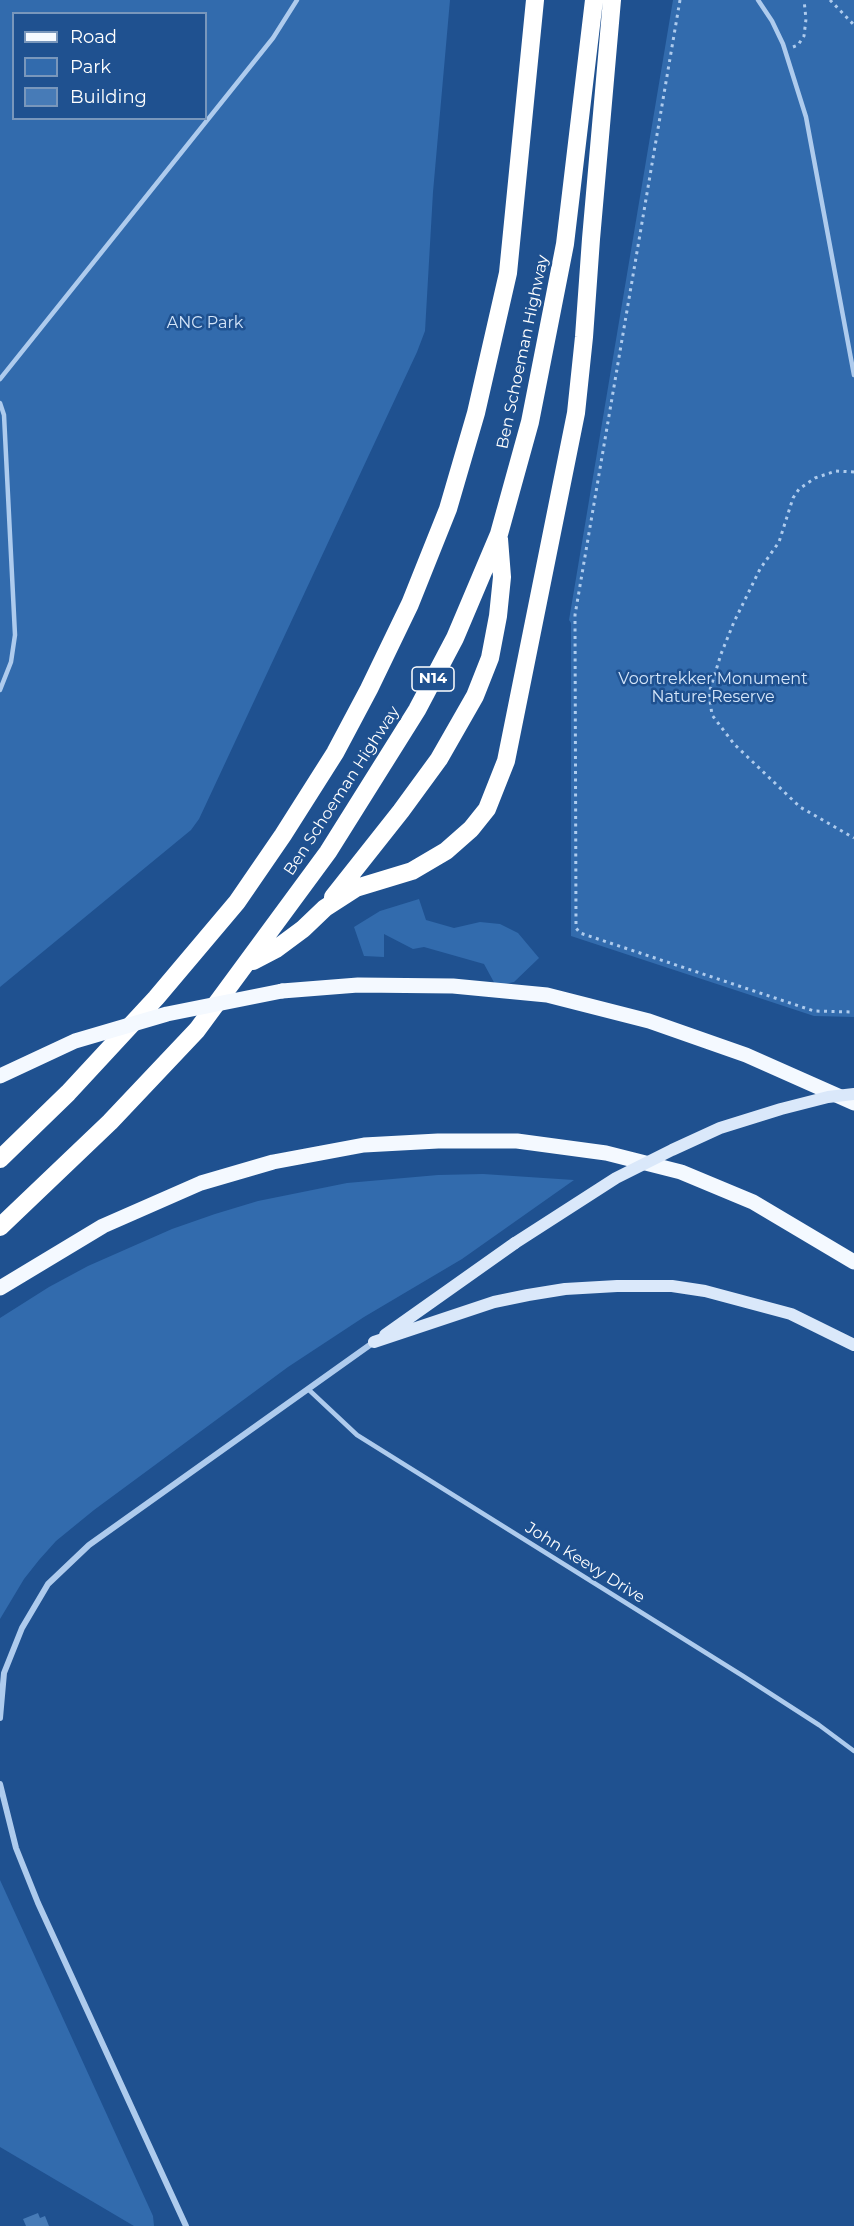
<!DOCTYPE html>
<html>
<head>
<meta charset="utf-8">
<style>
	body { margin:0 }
	#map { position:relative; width:854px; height:2226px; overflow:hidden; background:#1f5190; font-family:Montserrat,sans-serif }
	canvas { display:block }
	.legend { position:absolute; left:12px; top:12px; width:195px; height:108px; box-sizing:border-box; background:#1f5190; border:2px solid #7997bc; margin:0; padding:8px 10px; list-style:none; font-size:18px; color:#fff }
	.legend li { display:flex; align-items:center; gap:12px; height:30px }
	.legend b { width:30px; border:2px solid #7997bc }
</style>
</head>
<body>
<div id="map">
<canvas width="854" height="2226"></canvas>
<ul class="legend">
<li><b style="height:8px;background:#f4f9ff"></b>Road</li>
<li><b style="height:16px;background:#326bad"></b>Park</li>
<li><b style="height:16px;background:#477bb7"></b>Building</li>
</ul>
</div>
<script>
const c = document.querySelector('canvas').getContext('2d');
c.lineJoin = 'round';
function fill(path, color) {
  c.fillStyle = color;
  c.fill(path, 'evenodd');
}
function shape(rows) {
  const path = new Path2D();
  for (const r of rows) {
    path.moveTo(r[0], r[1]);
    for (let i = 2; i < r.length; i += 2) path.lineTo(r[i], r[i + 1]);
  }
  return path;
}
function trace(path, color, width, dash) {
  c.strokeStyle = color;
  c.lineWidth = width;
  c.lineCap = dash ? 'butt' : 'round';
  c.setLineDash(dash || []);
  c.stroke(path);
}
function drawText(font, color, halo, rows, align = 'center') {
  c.font = font + ' Montserrat,sans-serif';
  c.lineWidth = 5;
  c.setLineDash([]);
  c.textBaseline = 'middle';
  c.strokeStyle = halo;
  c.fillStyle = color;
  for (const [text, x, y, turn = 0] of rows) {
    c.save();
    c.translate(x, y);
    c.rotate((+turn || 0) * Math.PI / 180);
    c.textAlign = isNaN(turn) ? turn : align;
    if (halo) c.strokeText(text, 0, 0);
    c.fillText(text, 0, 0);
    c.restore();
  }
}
const green = shape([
	[0,0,450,0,433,192,425,331,417,352,199,819,191,830,0,987],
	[14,14,206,14,206,118,14,118],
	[673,0,854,0,854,1017,814,1016,571,936,571,623,569,620],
	[419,899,426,920,454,928,480,922,500,924,518,933,539,958,514,982,496,986,484,964,424,947,413,949,384,934,384,957,364,956,354,927,380,911],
	[483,1174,574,1180,462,1259,364,1317,288,1367,94,1510,56,1541,39,1560,24,1579,0,1619,0,1318,49,1287,88,1266,172,1229,215,1214,258,1201,347,1183,438,1175],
	[0,1880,153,2216,154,2226,134,2226,0,2147]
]);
const building = shape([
	[38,2213,40,2218,45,2216,49,2226,26,2226,23,2219]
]);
const path = shape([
	[680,0,575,615,576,928,580,933,814,1011,854,1012],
	[830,0,854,25],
	[793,47,798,45,804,36,806,19,804,0],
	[854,472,836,471,815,478,799,489,793,498,779,542,760,569,734,622,721,654,709,693,712,715,734,744,800,807,854,838]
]);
const service = shape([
	[758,0,772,21,783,44,806,117,854,375],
	[0,379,273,38,297,0],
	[0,403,4,415,15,635,11,662,0,690],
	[308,1389,357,1435,743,1676,819,1725,854,1751]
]);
const minor = shape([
	[0,1718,4,1673,22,1628,48,1584,89,1545,374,1342],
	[0,1784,16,1848,38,1903,186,2226]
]);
const secondary = shape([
	[385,1335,515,1243],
	[374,1342,494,1302,528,1295,565,1289,617,1286,672,1286,705,1291,791,1314,854,1345]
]);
const primary = shape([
	[282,991,358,985,453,986,547,995,649,1021,746,1055,854,1103],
	[0,1288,103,1226,201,1183,273,1162,364,1145,438,1141,517,1141,606,1153,681,1172,753,1202,854,1262]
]);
const motorway = shape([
	[333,897,401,811,439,759,475,696,490,658,498,616,502,577,499,539],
	[253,961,276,949,303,929,325,908,356,888,412,871,446,851,471,829,487,809,506,761,576,413,584,337,591,239,612,0],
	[0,1159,68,1093,156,998,237,902,283,835,335,753,369,689,410,604,448,509,476,413,508,273,535,0],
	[0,1227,110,1122,197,1030,328,852,417,710,455,638,499,534,530,422,565,244,594,0]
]);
const secondaryBridge = shape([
	[515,1243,616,1178,672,1150,720,1128,781,1109,828,1097,854,1094]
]);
const primaryBridge = shape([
	[0,1076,75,1041,167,1014,282,991]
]);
const shields = [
	[433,679,42]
];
const shieldNames = [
	["N14",433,679]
];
const parkNames = [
	["ANC Park",205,323],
	["Voortrekker Monument",713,679],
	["Nature Reserve",713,697]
];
const streetNames = [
	["Ben Schoeman Highway",523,352,-78],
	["Ben Schoeman Highway",342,791,-57],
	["John Keevy Drive",585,1563,32]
];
fill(green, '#326bad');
fill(building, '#477bb7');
trace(path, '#aecbed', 3, [3, 4.5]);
trace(service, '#aecbed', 4.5);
trace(minor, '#aecbed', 6);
trace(secondary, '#dae8fa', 12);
trace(primary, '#f4f9ff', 15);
trace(motorway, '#fff', 18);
trace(secondaryBridge, '#dae8fa', 12);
trace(primaryBridge, '#f4f9ff', 15);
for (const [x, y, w] of shields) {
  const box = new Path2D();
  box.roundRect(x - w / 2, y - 12, w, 24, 4.5);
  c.fillStyle = '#1f5190';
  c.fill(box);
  trace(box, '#fff', 1.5);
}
drawText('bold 15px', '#fff', null, shieldNames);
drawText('16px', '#d4e5f9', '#1f5190', parkNames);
drawText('16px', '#fff', '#1f5190', streetNames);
</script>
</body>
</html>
